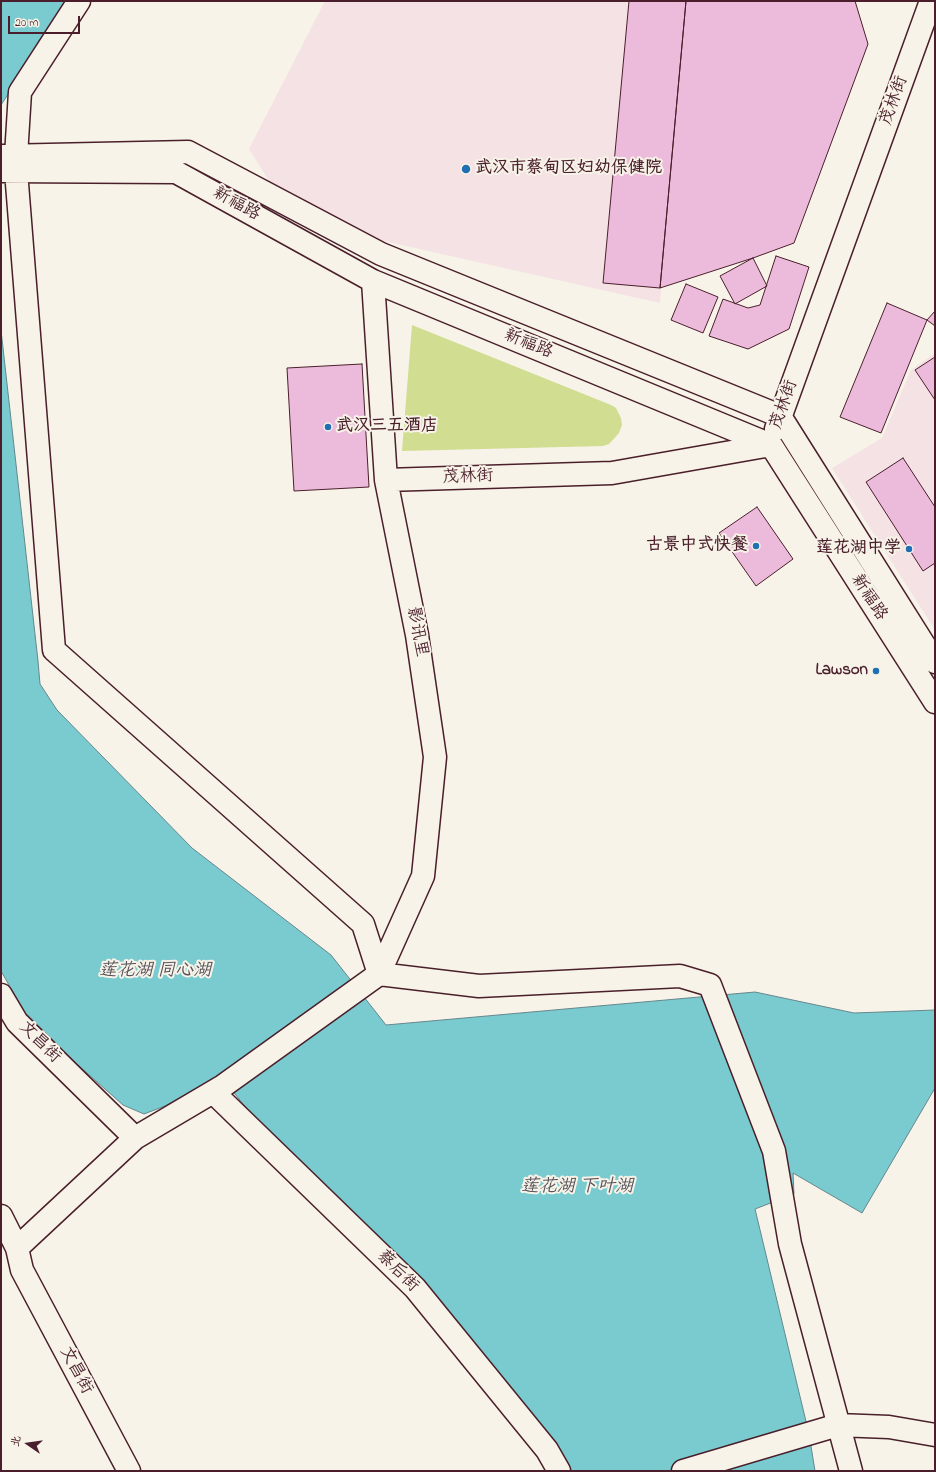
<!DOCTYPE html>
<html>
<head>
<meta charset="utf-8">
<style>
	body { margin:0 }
	#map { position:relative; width:936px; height:1472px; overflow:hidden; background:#f7f3e8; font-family:"Indie Flower","LXGW WenKai TC",sans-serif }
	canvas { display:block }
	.frame { position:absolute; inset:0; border:2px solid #4a1f2b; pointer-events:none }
	.north { position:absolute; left:8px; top:1424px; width:40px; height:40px; -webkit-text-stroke:3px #f7f3e8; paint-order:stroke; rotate:283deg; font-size:11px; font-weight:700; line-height:16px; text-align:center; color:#4a1f2b }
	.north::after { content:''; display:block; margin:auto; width:14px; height:18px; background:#4a1f2b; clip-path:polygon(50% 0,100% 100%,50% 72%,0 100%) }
	.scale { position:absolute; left:8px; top:16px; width:72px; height:18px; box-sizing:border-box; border:2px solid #4a1f2b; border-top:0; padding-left:5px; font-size:12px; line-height:14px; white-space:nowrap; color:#4a1f2b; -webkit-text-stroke:3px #f7f3e8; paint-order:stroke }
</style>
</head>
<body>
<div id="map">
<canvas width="936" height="1472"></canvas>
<div class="frame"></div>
<div class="north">北</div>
<div class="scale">20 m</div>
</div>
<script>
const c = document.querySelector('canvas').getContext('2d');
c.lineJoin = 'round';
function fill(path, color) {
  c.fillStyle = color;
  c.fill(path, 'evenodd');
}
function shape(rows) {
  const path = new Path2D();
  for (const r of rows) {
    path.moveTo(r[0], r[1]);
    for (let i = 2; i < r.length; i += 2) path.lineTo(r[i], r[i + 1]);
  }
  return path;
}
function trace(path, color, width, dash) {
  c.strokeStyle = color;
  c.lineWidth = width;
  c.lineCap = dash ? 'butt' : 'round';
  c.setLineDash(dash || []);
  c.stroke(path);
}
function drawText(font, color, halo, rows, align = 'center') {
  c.font = font + ' "Indie Flower","LXGW WenKai TC",sans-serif';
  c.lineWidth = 4;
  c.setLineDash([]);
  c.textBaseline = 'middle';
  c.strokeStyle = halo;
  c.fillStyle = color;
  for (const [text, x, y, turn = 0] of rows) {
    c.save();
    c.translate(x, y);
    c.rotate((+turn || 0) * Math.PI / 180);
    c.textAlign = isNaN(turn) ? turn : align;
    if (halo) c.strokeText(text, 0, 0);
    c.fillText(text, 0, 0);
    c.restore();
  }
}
const built = shape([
	[325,1,686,1,660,303,366,237,274,189,249,149],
	[935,353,935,630,832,468,882,438,911,370]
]);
const green = shape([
	[412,325,611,405,616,408,621,418,622,425,619,433,609,444,603,446,402,451]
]);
const water = shape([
	[1,1,69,1,1,105,1,1],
	[1,330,38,661,40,684,57,710,192,848,331,955,386,1025,755,992,854,1013,935,1010,935,1088,862,1213,793,1173,794,1194,755,1209,809,1434,815,1471,568,1471,479,1351,388,1246,251,1114,220,1075,165,1106,144,1114,123,1105,70,1058,25,1013,1,971,1,330]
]);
const building = shape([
	[629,1,686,1,660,288,603,283,629,1],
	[686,1,855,1,868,44,794,243,753,258,660,288,686,1],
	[776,256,809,267,789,329,748,349,709,336,723,299,748,308,760,305,776,256],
	[753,258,767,286,735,304,720,276,753,258],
	[686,284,718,297,703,333,671,320,686,284],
	[887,303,927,320,881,433,840,417,887,303],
	[935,311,935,326,927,320,935,311],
	[935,357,935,400,915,370,935,357],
	[362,364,369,487,294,491,287,368,362,364],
	[903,458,935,507,935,563,923,571,866,482,903,458],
	[757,507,793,559,756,586,719,533,757,507]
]);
const minor = shape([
	[79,1,20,92,16,156,16,171,54,650,363,924,379,974,479,986,680,976,710,985,774,1151,790,1244,851,1471],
	[2,156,188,152,381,254,780,416,935,662],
	[1,171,176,172,373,281,771,445,935,702],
	[776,429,931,1],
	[386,480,612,473,771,445],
	[1,995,17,1022,135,1138],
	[213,1092,415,1288,547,1450,559,1471],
	[1,1216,17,1248],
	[129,1471,22,1270,17,1248,135,1138,223,1086,379,974,423,876,435,757,417,635,386,480,373,281],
	[683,1471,838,1425,889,1427,935,1435]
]);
const markers = [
	[466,169,5,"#1f6fb2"],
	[328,427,4,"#1f6fb2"],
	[756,546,4,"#1f6fb2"],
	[909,549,4,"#1f6fb2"],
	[876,671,4,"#1f6fb2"]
];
const streetNames = [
	["茂林街",895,101,-70],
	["新福路",236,205,29],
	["新福路",528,345,22],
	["茂林街",785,405,-71],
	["茂林街",468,478,-2],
	["新福路",868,598,57],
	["影讯里",416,632,80],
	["文昌街",39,1043,45],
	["蔡后街",397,1272,45],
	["文昌街",75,1371,62]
];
const poiNames = [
	["武汉市蔡甸区妇幼保健院",475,169,"left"],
	["武汉三五酒店",336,427,"left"],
	["古景中式快餐",748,546],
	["莲花湖中学",901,549],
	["Lawson",868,671]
];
const waterNames = [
	["莲花湖 同心湖",155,972],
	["莲花湖 下叶湖",577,1188]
];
fill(built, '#f4e2e4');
fill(green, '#d1dd90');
fill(water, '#79cbcf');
trace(water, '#66868d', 1);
fill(building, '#ecbbdc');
trace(building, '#4a1f2b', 1);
trace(minor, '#4a1f2b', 25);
trace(minor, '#f7f3e8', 22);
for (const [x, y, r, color] of markers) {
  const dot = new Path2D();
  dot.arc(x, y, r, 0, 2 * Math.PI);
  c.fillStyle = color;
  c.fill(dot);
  trace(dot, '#f7f3e8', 1.5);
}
drawText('17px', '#4a1f2b', '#f7f3e8', streetNames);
drawText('bold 17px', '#4a1f2b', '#f7f3e8', poiNames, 'right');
drawText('italic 18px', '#58535c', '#f7f3e8', waterNames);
</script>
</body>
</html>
